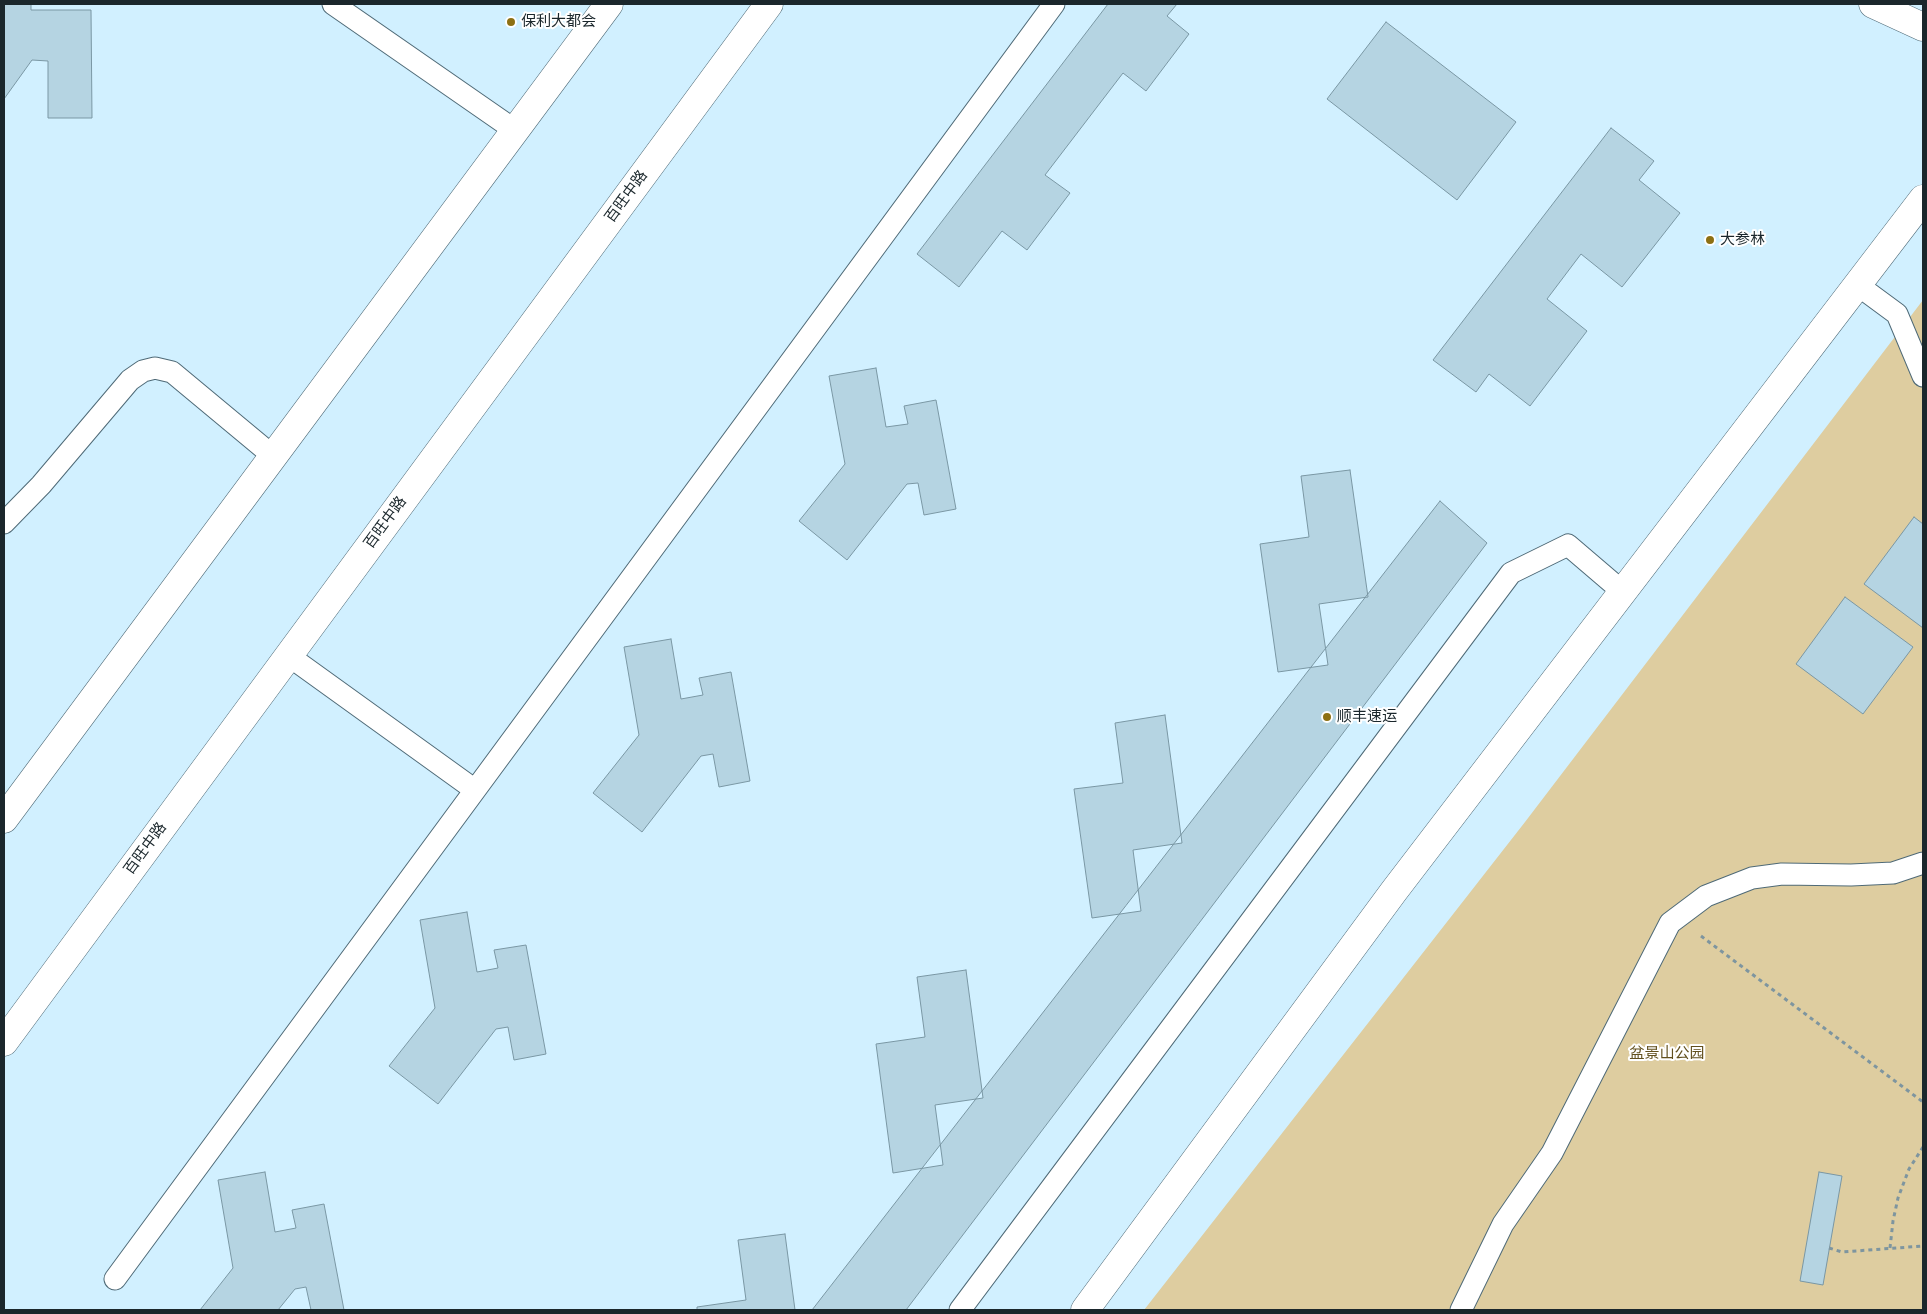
<!DOCTYPE html>
<html>
<head>
<meta charset="utf-8">
<style>
	body { margin:0 }
	#map { position:relative; width:1927px; height:1314px; overflow:hidden; background:#d1f0ff; font-family:Jost,sans-serif }
	canvas { display:block }
	.frame { position:absolute; inset:0; border:5px solid #1b272c; pointer-events:none }
</style>
</head>
<body>
<div id="map">
<canvas width="1927" height="1314"></canvas>
<div class="frame"></div>
</div>
<script>
const c = document.querySelector('canvas').getContext('2d');
c.lineJoin = 'round';
function fill(path, color) {
  c.fillStyle = color;
  c.fill(path, 'evenodd');
}
function shape(rows) {
  const path = new Path2D();
  for (const r of rows) {
    path.moveTo(r[0], r[1]);
    for (let i = 2; i < r.length; i += 2) path.lineTo(r[i], r[i + 1]);
  }
  return path;
}
function trace(path, color, width, dash) {
  c.strokeStyle = color;
  c.lineWidth = width;
  c.lineCap = dash ? 'butt' : 'round';
  c.setLineDash(dash || []);
  c.stroke(path);
}
function drawText(font, color, halo, rows, align = 'center') {
  c.font = font + ' Jost,"Noto Sans SC",sans-serif';
  c.lineWidth = 4;
  c.setLineDash([]);
  c.textBaseline = 'middle';
  c.strokeStyle = halo;
  c.fillStyle = color;
  for (const [text, x, y, turn = 0] of rows) {
    c.save();
    c.translate(x, y);
    c.rotate((+turn || 0) * Math.PI / 180);
    c.textAlign = isNaN(turn) ? turn : align;
    if (halo) c.strokeText(text, 0, 0);
    c.fillText(text, 0, 0);
    c.restore();
  }
}
const green = shape([
	[1923,300,1923,1310,1144,1310,1525,822]
]);
const building = shape([
	[4,4,31,4,31,10,91,10,92,118,48,118,48,61,32,60,4,99,4,4],
	[1108,4,1177,4,1167,16,1189,34,1146,91,1123,73,1045,175,1070,193,1027,250,1002,231,959,287,917,254,1108,4],
	[1386,22,1516,122,1457,200,1327,99,1386,22],
	[1611,128,1654,161,1639,180,1680,213,1622,287,1581,254,1547,299,1587,331,1530,406,1489,374,1476,392,1433,360,1611,128],
	[876,368,886,427,908,424,904,406,936,400,956,509,924,515,918,483,907,484,847,560,799,521,845,464,829,376,876,368],
	[1350,470,1368,597,1319,604,1328,665,1278,672,1260,544,1309,537,1301,476,1350,470],
	[1440,501,1487,543,906,1310,812,1310,1440,501],
	[1914,517,1923,524,1923,628,1864,584,1914,517],
	[1845,597,1913,647,1863,714,1796,664,1845,597],
	[671,639,681,699,703,695,699,678,731,672,750,781,719,787,713,754,701,756,642,832,593,793,639,735,624,647,671,639],
	[1165,715,1182,843,1133,850,1141,911,1092,918,1074,789,1123,783,1115,723,1165,715],
	[467,912,477,972,498,968,494,950,526,945,546,1054,514,1060,508,1027,496,1029,438,1104,389,1066,435,1008,420,920,467,912],
	[966,970,983,1098,935,1105,943,1165,893,1173,876,1044,925,1037,917,977,966,970],
	[265,1172,275,1232,296,1228,292,1210,324,1204,344,1310,311,1310,306,1287,295,1289,278,1310,200,1310,233,1268,218,1180,265,1172],
	[1819,1172,1842,1176,1823,1285,1800,1281,1819,1172],
	[785,1234,795,1310,697,1310,697,1307,746,1300,738,1240,785,1234]
]);
const path = shape([
	[1701,936,1923,1102],
	[1829,1248,1842,1252,1923,1246],
	[1890,1248,1893,1221,1898,1198,1909,1169,1923,1147]
]);
const lane = shape([
	[333,4,516,131],
	[1859,286,1897,314,1923,376],
	[4,523,41,485,130,380,143,371,155,368,172,372,273,456],
	[289,656,475,790],
	[115,1279,1054,4],
	[960,1310,1511,573,1568,545,1623,592],
	[1461,1310,1503,1224,1552,1153,1670,923,1706,896,1752,878,1782,874,1851,875,1893,873,1923,863]
]);
const street = shape([
	[1085,1310,1394,891,1923,199]
]);
const primary = shape([
	[1873,4,1923,27],
	[4,819,609,4],
	[4,1042,769,4]
]);
const markers = [
	[511,22,5,"#8d7013"],
	[1710,240,5,"#8d7013"],
	[1327,717,5,"#8d7013"]
];
const poiNames = [
	["保利大都会",521,22],
	["大参林",1720,240],
	["顺丰速运",1337,717]
];
const streetNames = [
	["百旺中路",627,197,-54],
	["百旺中路",386,523,-54],
	["百旺中路",146,849,-54]
];
const parkNames = [
	["盆景山公园",1667,1054]
];
fill(green, '#decda0');
fill(building, '#b5d4e2');
trace(building, '#7a97a4', 1);
trace(lane, '#4f6a77', 23);
trace(street, '#4f6a77', 29);
trace(primary, '#4f6a77', 29);
trace(path, '#7e959f', 3, [4, 4]);
trace(lane, '#fff', 21);
trace(street, '#fff', 28);
trace(primary, '#fff', 28);
for (const [x, y, r, color] of markers) {
  const dot = new Path2D();
  dot.arc(x, y, r, 0, 2 * Math.PI);
  c.fillStyle = color;
  c.fill(dot);
  trace(dot, '#fff', 2);
}
drawText('15px', '#1b272c', '#fff', poiNames, 'left');
drawText('15px', '#1b272c', '#fff', streetNames);
drawText('15px', '#62501e', '#fff', parkNames);
</script>
</body>
</html>
